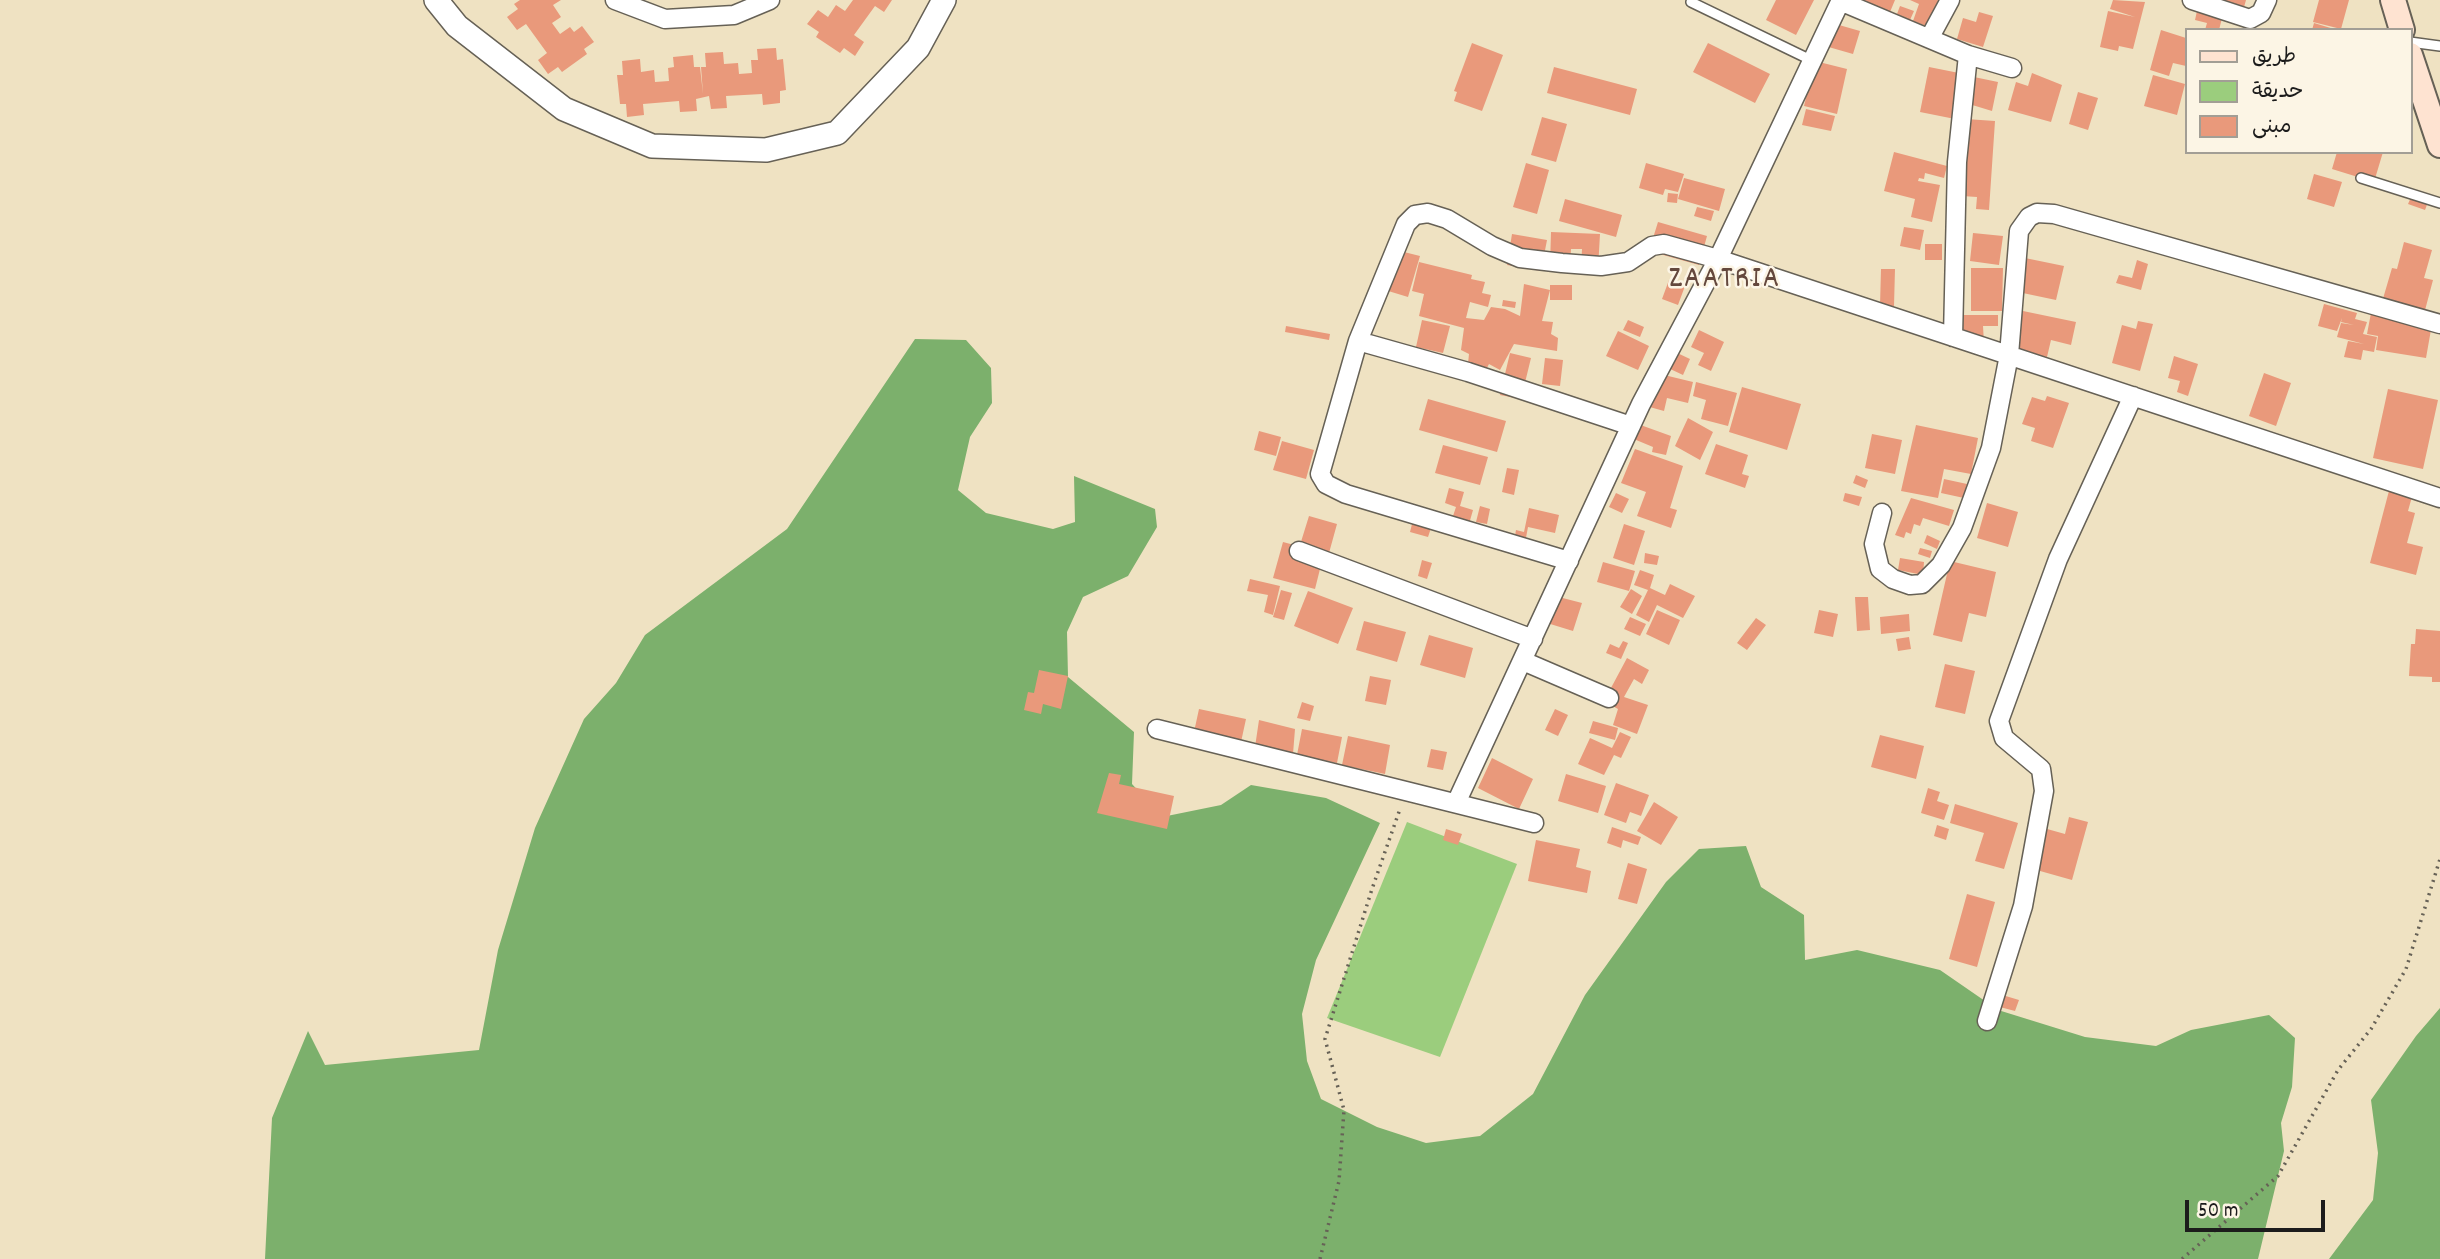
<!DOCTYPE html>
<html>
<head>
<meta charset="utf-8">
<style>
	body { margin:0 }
	#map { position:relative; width:2440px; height:1259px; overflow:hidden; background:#efe2c2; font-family:Dekko,"Playpen Sans Arabic",sans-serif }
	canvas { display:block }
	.legend { position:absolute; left:2185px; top:28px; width:228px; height:126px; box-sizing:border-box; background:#fcf5e5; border:2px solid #a29e95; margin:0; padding:9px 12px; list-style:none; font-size:21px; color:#1c1c1c }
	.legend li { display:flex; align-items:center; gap:14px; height:35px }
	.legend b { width:35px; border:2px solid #a29e95 }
	.scale { position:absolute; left:2185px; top:1200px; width:140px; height:32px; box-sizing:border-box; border:4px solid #1c1c1c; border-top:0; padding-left:9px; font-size:21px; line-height:24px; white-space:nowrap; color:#1c1c1c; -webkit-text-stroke:5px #fcf5e5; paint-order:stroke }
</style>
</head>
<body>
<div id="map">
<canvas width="2440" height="1259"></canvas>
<ul class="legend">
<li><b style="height:9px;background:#fee3d1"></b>طريق</li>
<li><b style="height:19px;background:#9bcd7d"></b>حديقة</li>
<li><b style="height:19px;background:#e9997b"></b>مبنى</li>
</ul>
<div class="scale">50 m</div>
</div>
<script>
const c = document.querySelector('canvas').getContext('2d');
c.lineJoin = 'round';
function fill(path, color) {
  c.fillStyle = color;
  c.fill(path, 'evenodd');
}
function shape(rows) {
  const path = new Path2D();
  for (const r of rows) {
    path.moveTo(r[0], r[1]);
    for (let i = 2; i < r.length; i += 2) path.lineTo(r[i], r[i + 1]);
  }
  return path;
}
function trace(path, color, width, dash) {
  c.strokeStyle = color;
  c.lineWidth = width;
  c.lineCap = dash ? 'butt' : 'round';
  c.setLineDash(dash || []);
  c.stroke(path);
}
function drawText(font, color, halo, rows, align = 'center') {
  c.font = font + ' Dekko,sans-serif';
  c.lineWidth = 5;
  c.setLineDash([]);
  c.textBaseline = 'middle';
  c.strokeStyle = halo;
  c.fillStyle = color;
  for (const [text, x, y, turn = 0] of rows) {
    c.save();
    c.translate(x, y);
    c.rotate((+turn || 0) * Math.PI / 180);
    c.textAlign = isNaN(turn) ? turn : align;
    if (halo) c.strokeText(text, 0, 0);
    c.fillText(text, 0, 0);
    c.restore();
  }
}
const green = shape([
	[1407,822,1517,864,1440,1057,1327,1018]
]);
const forest = shape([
	[915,339,966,340,991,368,992,403,970,437,958,490,986,513,1053,529,1075,522,1074,476,1155,509,1157,527,1128,576,1083,597,1067,632,1068,677,1134,732,1132,784,1162,817,1221,805,1251,785,1326,798,1380,823,1316,960,1302,1014,1307,1061,1321,1099,1377,1127,1426,1143,1480,1136,1533,1094,1585,995,1666,882,1699,849,1746,846,1761,887,1804,915,1805,960,1857,950,1940,970,1998,1010,2085,1037,2156,1046,2191,1030,2269,1015,2295,1038,2292,1087,2281,1123,2284,1151,2258,1259,265,1259,272,1118,308,1031,325,1065,479,1050,498,950,535,828,584,719,616,683,645,635,787,529],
	[2440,1008,2440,1259,2329,1259,2373,1200,2378,1153,2371,1100,2416,1036]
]);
const building = shape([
	[520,0,561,0,553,5,561,17,552,23,560,34,570,27,574,32,582,26,594,42,584,49,587,54,562,72,558,67,548,74,538,60,547,53,526,24,517,30,507,17,518,9,514,4],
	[853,0,892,0,884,12,875,6,854,35,864,42,855,56,844,48,840,53,816,37,819,32,807,24,818,10,828,17,836,5,845,11],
	[1776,0,1814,0,1796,35,1766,20],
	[1859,0,1895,0,1890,12],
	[1910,0,1938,0,1929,27,1913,21,1919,4],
	[2113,0,2145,2,2133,49,2119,46,2118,51,2100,47,2108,11,2135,17,2110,9],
	[2208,0,2246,0,2243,11],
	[2319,0,2349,0,2341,29,2313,22],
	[1900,6,1914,11,1910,20,1897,14],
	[2197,11,2222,18,2219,30,2205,30,2207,23,2195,20],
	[1979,12,1993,16,1983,47,1957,39,1963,18,1976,22],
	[1832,23,1860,31,1853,54,1825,46],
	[2314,23,2334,29,2334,30,2312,30],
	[2161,30,2186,38,2186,66,2173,63,2169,76,2150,70],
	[1472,43,1503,55,1482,111,1454,101,1457,92,1454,91],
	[1708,43,1770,74,1755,103,1693,72],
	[776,48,777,60,783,59,786,90,780,91,780,103,763,105,762,94,726,96,727,108,711,109,709,96,696,99,697,111,680,112,679,101,643,104,644,115,627,117,626,104,620,104,617,75,623,75,622,61,640,59,641,72,654,70,655,82,669,81,668,68,674,67,673,57,693,55,694,67,700,67,703,94,701,67,706,67,705,53,723,52,724,64,738,63,739,74,752,73,751,60,758,60,757,49],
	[1815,61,1847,69,1837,114,1804,106],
	[1554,67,1637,89,1630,115,1547,93],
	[1929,67,1964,74,1955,119,1920,112],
	[2032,73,2062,85,2051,122,2008,110,2016,82,2028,86],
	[2153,75,2185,84,2177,115,2144,106],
	[1974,77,1998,82,1992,111,1969,104],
	[2078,92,2098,98,2088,130,2069,124],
	[1806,109,1835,116,1831,131,1802,125],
	[1542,117,1567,124,1556,162,1531,155],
	[1966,119,1995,121,1989,210,1976,209,1977,197,1962,196],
	[1894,152,1947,166,1944,178,1925,173,1924,179,1919,178,1918,181,1940,185,1932,222,1911,217,1915,199,1884,191],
	[2337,152,2383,152,2374,182,2332,169],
	[1526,163,1549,170,1537,214,1513,207],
	[1646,163,1684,174,1678,192,1665,189,1663,195,1639,188],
	[2314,174,2342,182,2334,207,2307,199],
	[1684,178,1725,189,1719,211,1678,199],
	[1668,193,1678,194,1677,203,1667,202],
	[2412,195,2428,202,2425,210,2408,204],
	[1565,199,1622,215,1616,237,1559,221],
	[1697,207,1714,211,1711,221,1694,216],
	[1658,222,1707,236,1699,265,1649,251],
	[1904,227,1924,230,1920,250,1900,246],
	[1551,232,1600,234,1598,269,1581,268,1582,249,1571,249,1570,266,1550,265],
	[1973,233,2003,236,1999,265,1970,261],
	[1512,234,1547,240,1541,271,1507,265],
	[2404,242,2432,250,2424,278,2433,280,2424,314,2382,302,2392,268,2397,269],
	[1925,244,1942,244,1942,260,1925,260],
	[1396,250,1420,256,1408,297,1385,290],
	[2025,258,2064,266,2056,300,2018,292],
	[2137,260,2148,264,2141,290,2116,283,2119,275,2132,278],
	[1419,262,1472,275,1471,279,1485,282,1482,293,1491,295,1488,307,1470,302,1466,318,1484,320,1491,307,1505,309,1520,316,1524,284,1550,290,1542,321,1553,322,1551,334,1558,338,1557,351,1514,344,1500,370,1489,364,1480,381,1467,373,1469,354,1461,350,1464,328,1419,316,1424,294,1412,291],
	[1971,268,2003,268,2002,311,1971,311],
	[1881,269,1895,269,1894,306,1880,306],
	[1669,280,1685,286,1678,305,1662,299],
	[1550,285,1572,285,1572,300,1550,300],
	[1503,300,1516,302,1515,308,1502,306],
	[2324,304,2357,313,2355,319,2367,322,2363,334,2377,337,2374,352,2363,350,2361,360,2344,357,2348,341,2364,344,2337,337,2341,323,2354,325,2341,322,2342,318,2337,331,2318,326],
	[2023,311,2076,322,2071,345,2051,340,2047,357,2014,350],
	[2371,313,2432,324,2426,358,2376,350,2378,336,2367,334],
	[1960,315,1998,315,1998,326,1983,326,1984,343,1961,337],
	[1422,320,1450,326,1443,353,1416,347],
	[1628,320,1644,327,1640,337,1623,330],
	[2138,321,2153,324,2140,371,2112,363,2122,325,2136,329],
	[1286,326,1330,334,1329,340,1285,332],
	[1699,330,1724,342,1711,371,1698,365,1704,353,1691,347],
	[1618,331,1649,346,1638,370,1606,356],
	[1673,351,1690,359,1683,375,1666,367],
	[1510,353,1531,358,1521,399,1500,395],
	[2174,356,2198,364,2188,396,2177,392,2180,381,2168,378],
	[1545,358,1563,360,1560,386,1542,384],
	[2264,373,2291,383,2276,426,2249,416],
	[1660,374,1693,382,1688,403,1667,398,1664,411,1646,406],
	[1696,382,1737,393,1728,426,1701,419,1706,400,1693,396],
	[1742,387,1801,404,1787,450,1729,432],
	[2388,389,2438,400,2423,469,2373,458],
	[2047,396,2069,403,2053,448,2031,441,2035,428,2022,424,2032,397,2045,401],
	[1428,399,1506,421,1497,452,1419,430],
	[1688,418,1713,432,1700,460,1675,446],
	[1635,423,1671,436,1666,455,1652,452,1653,447,1629,437],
	[1916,425,1978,438,1971,474,1944,469,1938,498,1901,491],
	[1259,431,1281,437,1276,456,1254,450],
	[1872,434,1902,440,1895,474,1865,468],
	[1282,441,1314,450,1306,479,1273,470],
	[1716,444,1748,455,1742,474,1749,476,1745,488,1705,474],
	[1443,445,1488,457,1480,485,1435,473],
	[1635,449,1683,466,1670,508,1677,510,1671,528,1637,516,1646,492,1621,483],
	[1507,468,1519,470,1514,495,1502,492],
	[1856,475,1868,480,1865,488,1853,483],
	[1944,479,1967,484,1964,498,1941,493],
	[2390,487,2413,493,2408,511,2415,513,2407,543,2423,547,2416,575,2370,563],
	[1449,488,1464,492,1460,506,1473,510,1469,524,1452,519,1456,507,1445,503],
	[1616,493,1629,499,1622,513,1609,507],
	[1845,493,1862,497,1859,506,1843,501],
	[1911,498,1954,510,1949,526,1923,518,1920,526,1914,524,1911,534,1906,532,1904,538,1895,535],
	[1987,503,2018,512,2008,547,1977,538],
	[1480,506,1490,509,1487,524,1476,522],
	[1529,508,1559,515,1555,533,1528,527,1525,543,1514,541,1516,530,1524,532],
	[1309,516,1337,524,1329,553,1300,545],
	[1413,520,1432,525,1428,537,1410,532],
	[1624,524,1645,531,1634,565,1613,558],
	[1927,535,1940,541,1937,549,1924,543],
	[1283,542,1324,553,1315,589,1273,578],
	[1920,548,1932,551,1930,558,1918,554],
	[1645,553,1659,556,1657,565,1644,563],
	[1900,558,1924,562,1923,575,1898,570],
	[1422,560,1432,563,1427,579,1418,576],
	[1950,561,1996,572,1986,617,1969,613,1962,642,1933,635],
	[1603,562,1635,571,1629,591,1597,582],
	[1640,570,1654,575,1650,588,1665,595,1670,584,1695,596,1683,618,1657,605,1649,622,1636,615,1648,590,1634,585],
	[1250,579,1280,586,1273,615,1264,612,1268,595,1247,591],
	[1631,589,1642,596,1632,614,1620,607],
	[1281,590,1292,593,1284,620,1273,617],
	[1308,591,1353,608,1338,644,1294,626],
	[1555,596,1582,603,1573,631,1547,623],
	[1855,597,1868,597,1870,630,1857,631],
	[1657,610,1680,620,1669,645,1646,634],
	[1819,610,1838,614,1833,637,1814,633],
	[1909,614,1910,631,1881,634,1880,617],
	[1630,617,1646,624,1640,636,1624,629],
	[1756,618,1766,625,1747,650,1737,643],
	[1364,621,1406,632,1397,662,1356,650],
	[2416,629,2440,631,2440,682,2432,682,2432,677,2409,676,2411,644,2415,644],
	[1429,635,1473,648,1465,678,1420,665],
	[1909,637,1911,649,1898,651,1896,639],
	[1623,641,1628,643,1621,659,1606,653,1610,644,1619,648],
	[1627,658,1649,670,1642,684,1634,679,1624,697,1648,705,1637,734,1613,725,1618,709,1604,701],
	[1945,664,1975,671,1965,714,1935,707],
	[1039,670,1068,676,1061,709,1043,704,1041,714,1024,710,1028,692,1034,693],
	[1370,676,1391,680,1386,705,1365,701],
	[1302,702,1314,706,1310,721,1297,718],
	[1199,709,1246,719,1241,742,1194,732],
	[1555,709,1568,715,1558,736,1545,730],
	[1259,720,1295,729,1293,754,1255,747],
	[1593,721,1618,728,1615,740,1589,733],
	[1302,729,1342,737,1337,763,1297,755],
	[1620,732,1631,737,1621,758,1614,755,1604,775,1578,764,1590,738,1612,748],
	[1880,735,1924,746,1916,779,1871,767],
	[1348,736,1390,745,1385,774,1342,765],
	[1431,749,1447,752,1443,770,1427,767],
	[1492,758,1533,779,1519,809,1478,788],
	[1109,773,1121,775,1119,784,1174,796,1167,829,1097,813],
	[1566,774,1606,786,1598,813,1558,801],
	[1616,783,1649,795,1641,816,1630,812,1626,823,1604,815],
	[1928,788,1940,792,1937,801,1949,805,1944,820,1921,813],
	[1654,802,1678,817,1661,845,1637,831],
	[1955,804,2018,823,2004,869,1975,861,1984,833,1950,823],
	[2069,817,2088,822,2072,880,2033,869,2040,827,2065,834],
	[1937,825,1949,829,1946,840,1934,836],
	[1612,827,1641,837,1638,845,1623,840,1621,848,1607,843],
	[1446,829,1462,834,1458,845,1443,840],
	[1536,840,1580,849,1576,867,1591,871,1587,893,1528,881],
	[1628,863,1647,869,1637,904,1618,899],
	[1967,894,1995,902,1977,967,1949,959],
	[1999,994,2019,1000,2015,1011,1996,1006]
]);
const path = shape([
	[1320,1259,1339,1181,1344,1110,1325,1039,1372,889,1400,809],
	[2182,1259,2278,1176,2338,1070,2371,1029,2406,969,2440,859]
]);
const service = shape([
	[1692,0,1691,2,1813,61],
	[2410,42,2440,46],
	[2361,178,2440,203]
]);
const minor = shape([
	[615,0,665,19,734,15,770,0],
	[2192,0,2250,19,2261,13,2267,0],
	[1840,1,1968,55,2012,68],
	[1930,37,1950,0],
	[1953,337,1957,162,1968,55],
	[1358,341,1468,372,1631,426],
	[1882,513,1874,544,1880,569,1893,579,1910,585,1922,584,1941,565,1962,528,1991,448,2009,355,2019,231,2029,217,2037,213,2054,214,2440,324],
	[1299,551,1533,639],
	[1569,561,1346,494,1326,484,1320,474,1358,341,1406,224,1415,215,1428,213,1447,219,1492,246,1520,258,1562,263,1601,266,1628,262,1652,246,1664,244,1718,259,2440,498],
	[1523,661,1609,698],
	[1157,729,1534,823],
	[1457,801,1641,404,1718,259,1841,0],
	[1987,1021,2023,906,2044,791,2041,769,2004,738,1999,721,2058,559,2133,396]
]);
const tertiary = shape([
	[436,0,457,26,564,109,652,146,766,150,837,133,918,48,944,0]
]);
const secondary = shape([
	[2393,0,2402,30],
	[2410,55,2440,145]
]);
const quarterNames = [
	["ZAATRIA",1725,282]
];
fill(green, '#9bcd7d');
fill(forest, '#7cb06c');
fill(building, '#e9997b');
trace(service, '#666156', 12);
trace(minor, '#666156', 21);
trace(tertiary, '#666156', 26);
trace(secondary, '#666156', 28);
trace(path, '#666156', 3.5, [2, 5]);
trace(service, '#fff', 9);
trace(minor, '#fff', 18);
trace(tertiary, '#fff', 23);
trace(secondary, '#fee3d1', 24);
c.letterSpacing = '2px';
drawText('30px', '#64483d', '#fcf5e5', quarterNames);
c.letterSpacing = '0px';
</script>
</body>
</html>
